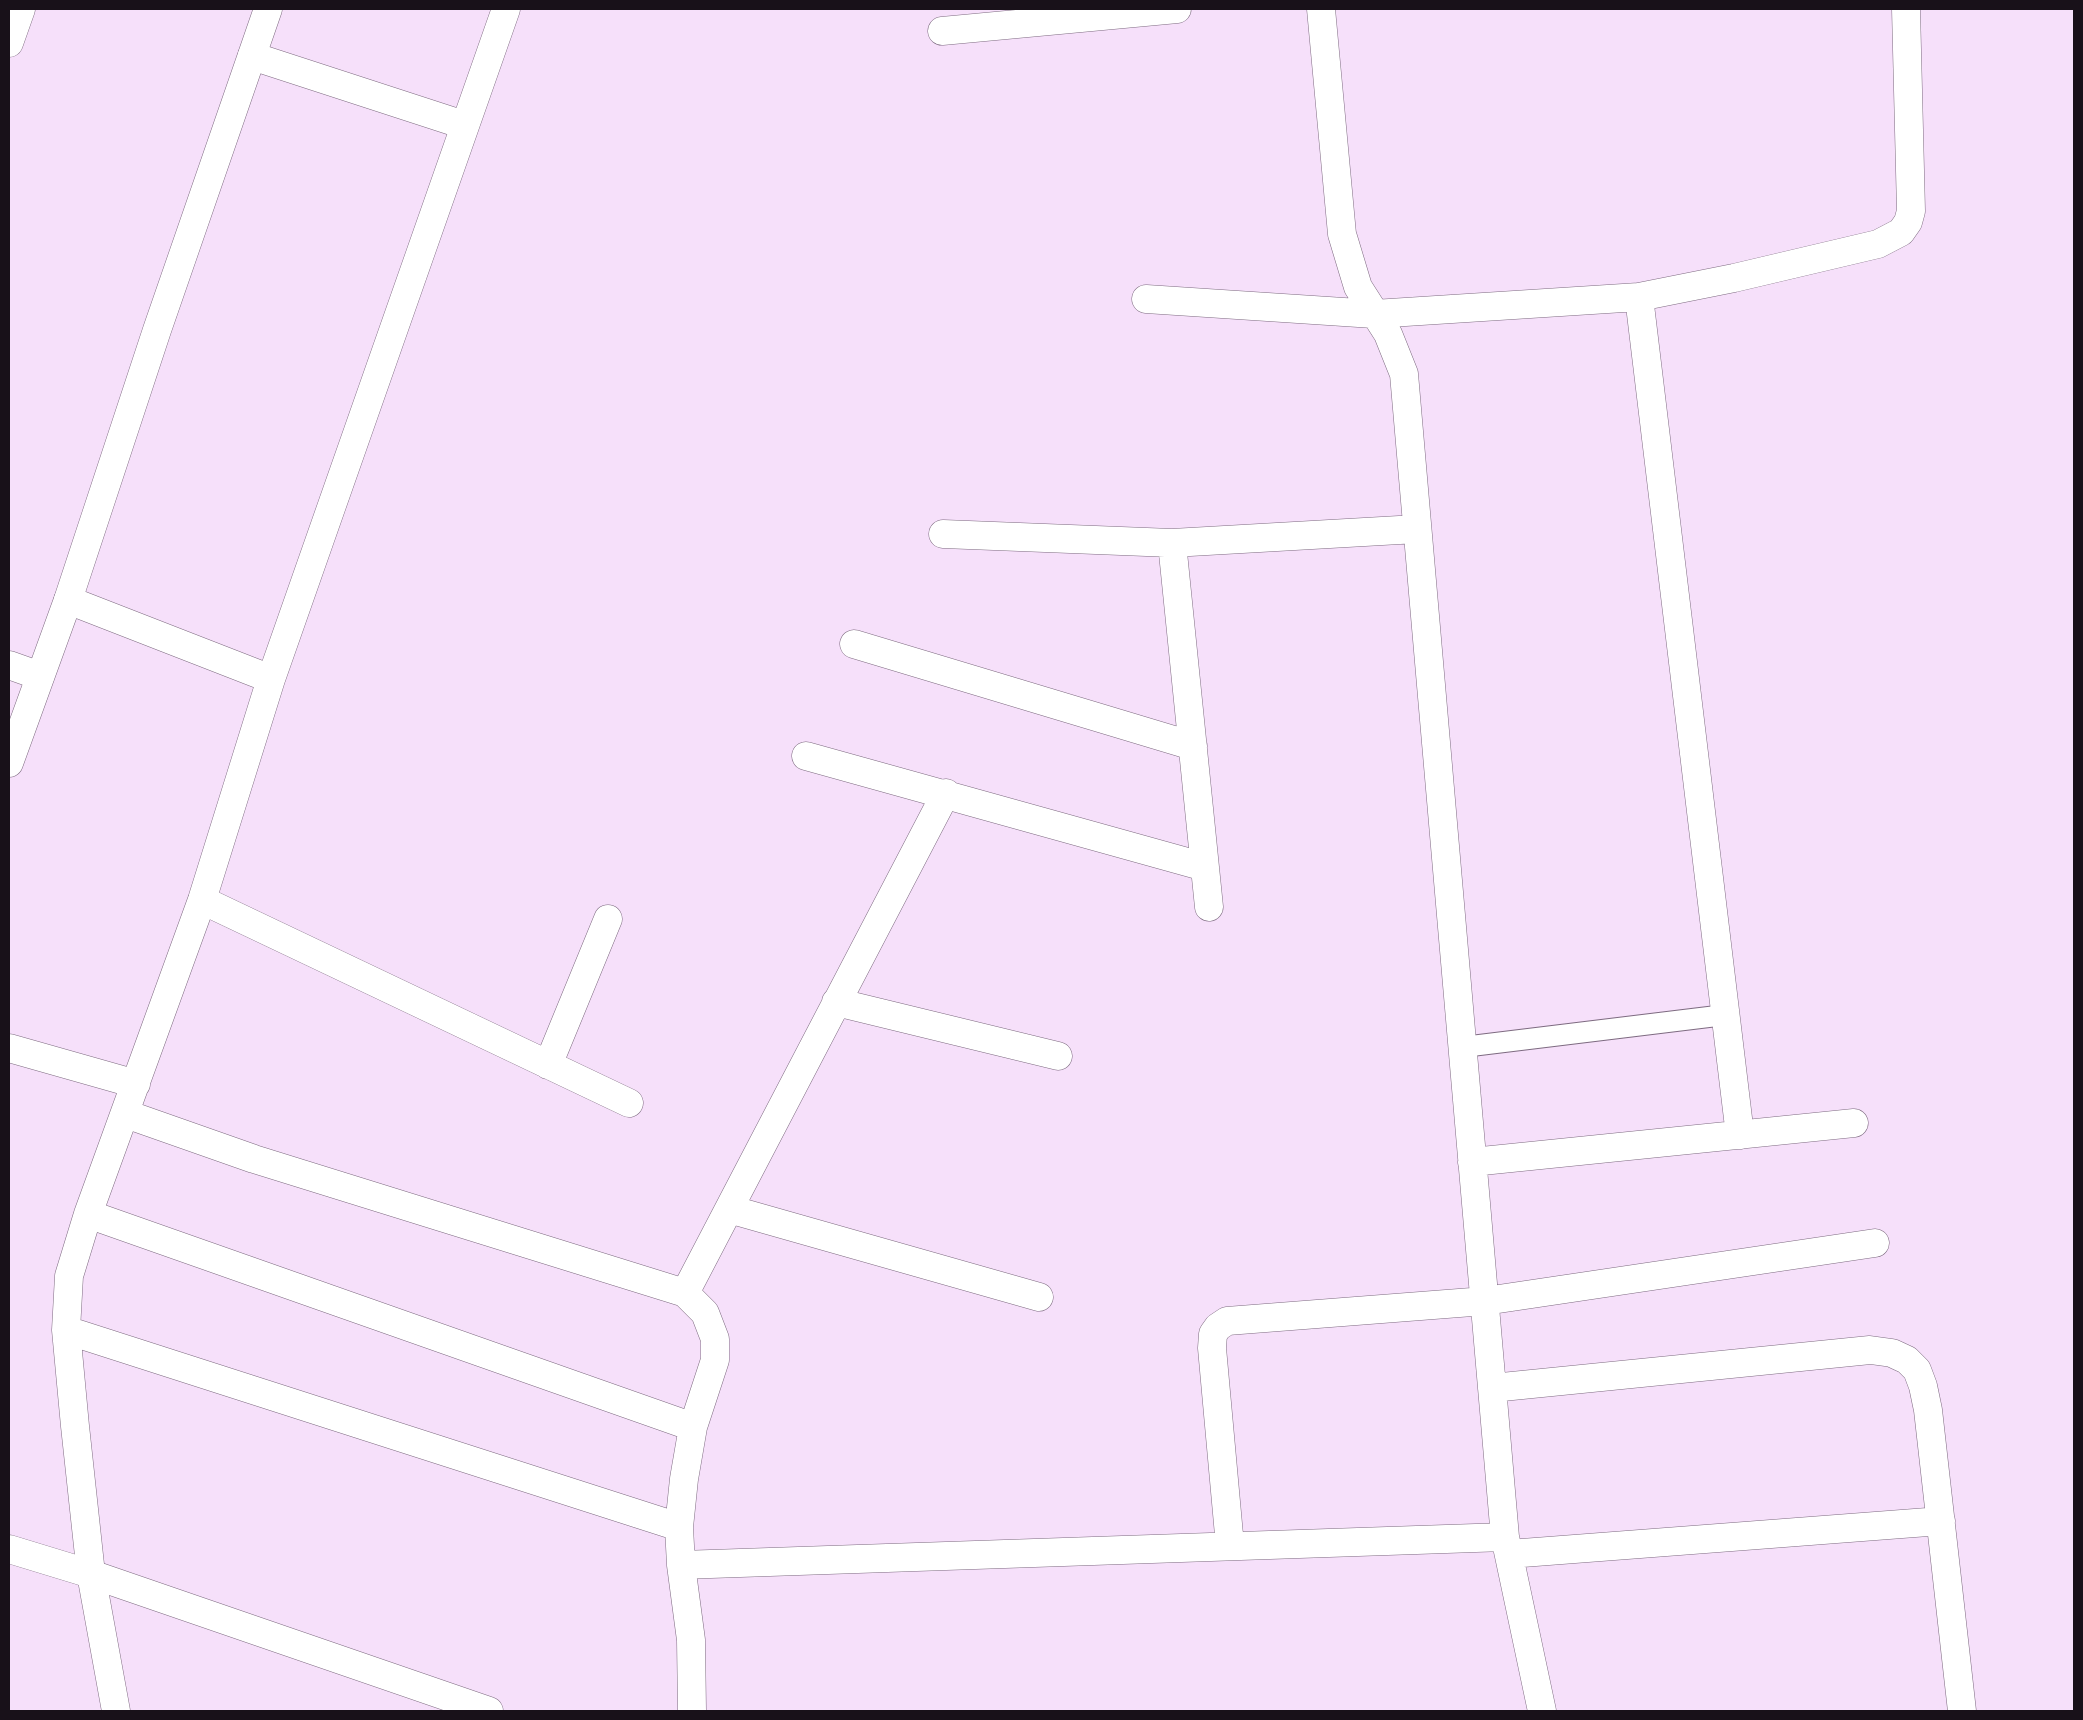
<!DOCTYPE html>
<html>
<head>
<meta charset="utf-8">
<style>
	body { margin:0 }
	#map { position:relative; width:2083px; height:1720px; overflow:hidden; background:#f6e0fa; font-family:"Times New Roman",serif }
	canvas { display:block }
	.frame { position:absolute; inset:0; border:10px solid #181119; pointer-events:none }
</style>
</head>
<body>
<div id="map">
<canvas width="2083" height="1720"></canvas>
<div class="frame"></div>
</div>
<script>
const c = document.querySelector('canvas').getContext('2d');
c.lineJoin = 'round';
function shape(rows) {
  const path = new Path2D();
  for (const r of rows) {
    path.moveTo(r[0], r[1]);
    for (let i = 2; i < r.length; i += 2) path.lineTo(r[i], r[i + 1]);
  }
  return path;
}
function trace(path, color, width, dash) {
  c.strokeStyle = color;
  c.lineWidth = width;
  c.lineCap = dash ? 'butt' : 'round';
  c.setLineDash(dash || []);
  c.stroke(path);
}
const lane = shape([
	[1463,1047,1725,1015]
]);
const street = shape([
	[1321,9,1342,234,1358,287,1388,334,1404,374,1505,1537,1542,1711],
	[942,31,1177,9],
	[9,43,21,9],
	[252,56,464,125],
	[1639,297,1740,1135],
	[1146,299,1374,314,1639,297,1734,278,1878,244,1901,232,1908,222,1911,211,1906,9],
	[943,534,1172,543,1417,529],
	[1172,543,1209,907],
	[68,600,271,679],
	[854,644,1193,746],
	[9,665,40,676],
	[806,756,1205,867],
	[202,900,629,1103],
	[836,1002,1058,1056],
	[9,1048,136,1084],
	[548,1065,608,919],
	[126,1114,254,1159,685,1293,705,1313,715,1339,715,1360,693,1427,684,1479,679,1527,681,1565,691,1640,692,1711],
	[1472,1162,1854,1123],
	[729,1209,1039,1297],
	[88,1214,693,1427],
	[685,1293,946,793],
	[66,1330,679,1527],
	[1492,1388,1870,1350,1892,1353,1907,1360,1917,1370,1923,1386,1928,1410,1962,1711],
	[1230,1546,1212,1348,1213,1334,1218,1327,1227,1321,1485,1301,1875,1243],
	[1509,1554,1941,1521],
	[681,1565,1505,1537],
	[116,1711,91,1574,75,1426,66,1330,69,1276,88,1214,202,900,271,679,506,9]
]);
const secondary = shape([
	[9,763,68,600,157,330,268,9],
	[9,1549,91,1574,489,1711]
]);
trace(lane, '#7e6b81', 22);
trace(street, '#7e6b81', 29);
trace(secondary, '#7e6b81', 29);
trace(lane, '#fff', 20);
trace(street, '#fff', 28);
trace(secondary, '#fff', 28);
</script>
</body>
</html>
